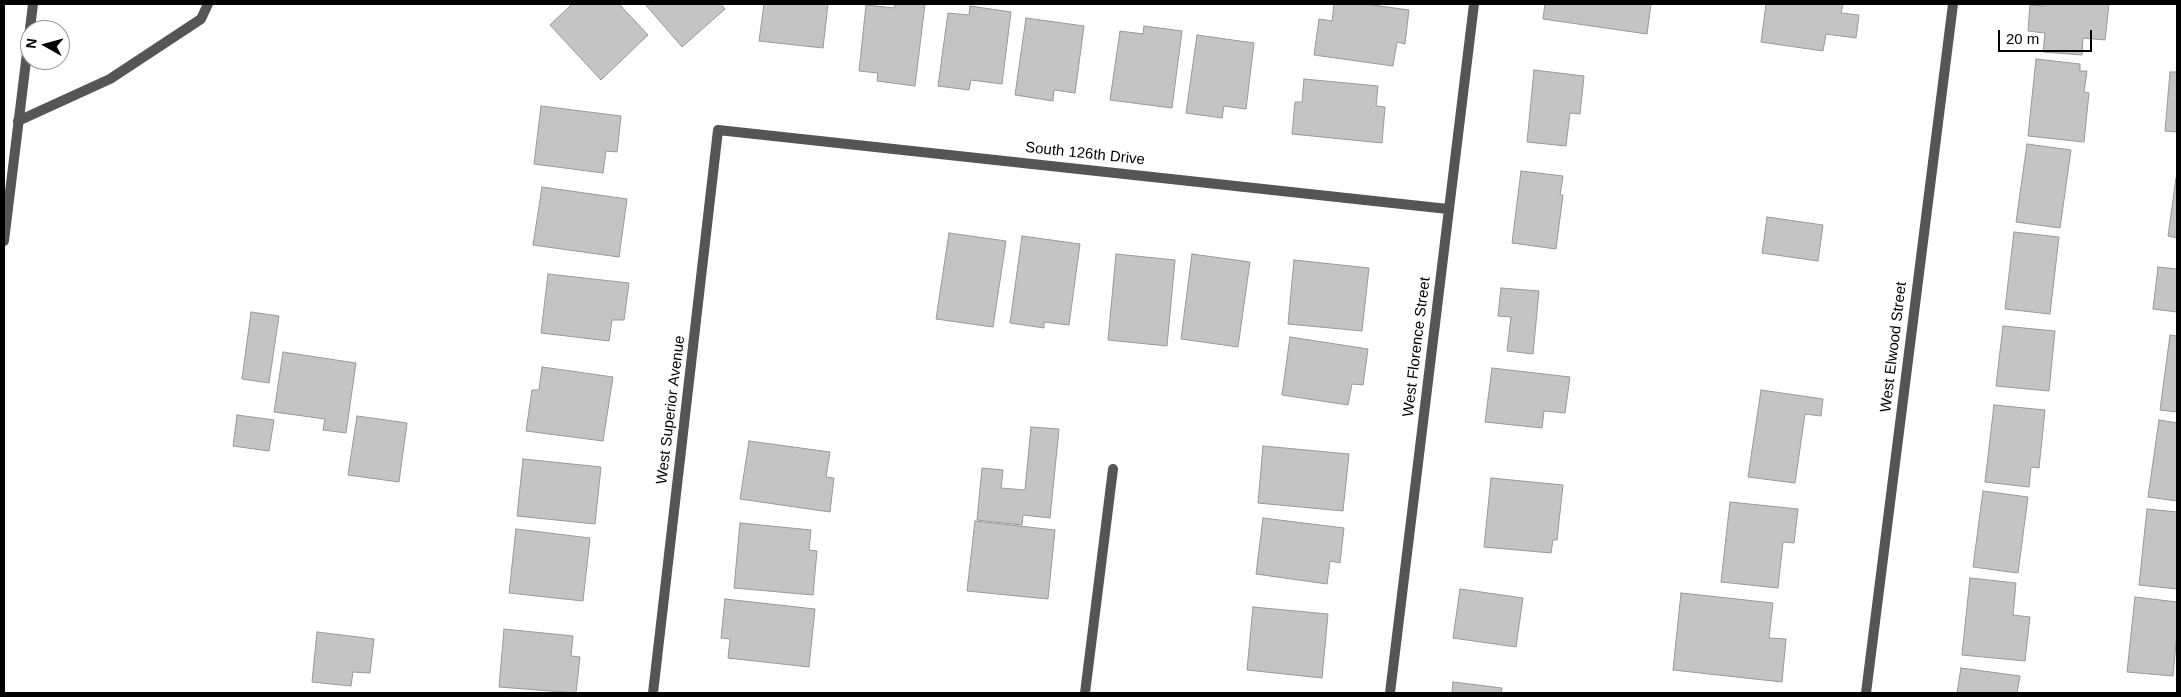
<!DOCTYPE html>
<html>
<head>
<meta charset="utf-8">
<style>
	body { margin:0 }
	#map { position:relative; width:2181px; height:697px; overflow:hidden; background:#fff; font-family:Arial,sans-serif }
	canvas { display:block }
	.frame { position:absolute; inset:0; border:5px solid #000; pointer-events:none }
	.north { position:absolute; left:20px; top:20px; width:50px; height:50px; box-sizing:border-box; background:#fff; border:1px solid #999; border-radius:50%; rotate:277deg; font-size:14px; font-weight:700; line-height:20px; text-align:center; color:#000 }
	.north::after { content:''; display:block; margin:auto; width:18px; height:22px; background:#000; clip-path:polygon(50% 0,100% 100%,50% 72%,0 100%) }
	.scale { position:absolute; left:1998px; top:30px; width:94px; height:22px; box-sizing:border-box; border:2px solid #000; border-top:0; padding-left:6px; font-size:15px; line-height:18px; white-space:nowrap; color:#000; -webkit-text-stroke:4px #fff; paint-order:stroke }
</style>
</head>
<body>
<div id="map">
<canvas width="2181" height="697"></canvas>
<div class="frame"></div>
<div class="north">N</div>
<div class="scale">20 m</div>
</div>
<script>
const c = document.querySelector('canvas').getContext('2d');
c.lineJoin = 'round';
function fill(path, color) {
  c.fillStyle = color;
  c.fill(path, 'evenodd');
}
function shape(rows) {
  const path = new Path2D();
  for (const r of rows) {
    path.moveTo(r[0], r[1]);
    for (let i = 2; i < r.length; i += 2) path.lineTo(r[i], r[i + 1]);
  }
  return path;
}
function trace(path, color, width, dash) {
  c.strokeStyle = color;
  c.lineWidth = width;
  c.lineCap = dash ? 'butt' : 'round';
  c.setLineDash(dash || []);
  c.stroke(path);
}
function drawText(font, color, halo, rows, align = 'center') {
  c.font = font + ' Arial,sans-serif';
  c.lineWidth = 5;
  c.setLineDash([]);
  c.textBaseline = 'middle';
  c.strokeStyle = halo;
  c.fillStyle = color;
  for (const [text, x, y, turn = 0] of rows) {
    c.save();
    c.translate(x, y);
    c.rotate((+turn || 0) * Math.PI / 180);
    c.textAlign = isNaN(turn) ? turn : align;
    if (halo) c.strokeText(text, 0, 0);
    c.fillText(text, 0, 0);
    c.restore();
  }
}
const building = shape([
	[572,4,619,4,648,35,601,80,550,25,572,4],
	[645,4,721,4,725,9,682,47,645,4],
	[764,4,828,4,823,48,759,41,764,4],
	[895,4,925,4,915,86,877,81,878,73,859,71,866,5,894,8,895,4],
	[1334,4,1365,4,1409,10,1405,44,1397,42,1393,66,1314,55,1319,19,1332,21,1334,4],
	[1545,4,1651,4,1647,34,1543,19,1545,4],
	[1766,4,1843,4,1841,13,1859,15,1856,38,1826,34,1823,51,1761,42,1766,4],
	[2045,4,2109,4,2105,40,2083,38,2082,55,2043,52,2045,33,2028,31,2030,5,2045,6,2045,4],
	[970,6,1011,12,1002,84,971,80,969,90,938,86,948,13,969,15,970,6],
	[1026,18,1084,26,1075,93,1054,90,1053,101,1015,95,1026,18],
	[1144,26,1182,31,1172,108,1110,100,1120,31,1143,34,1144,26],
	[1197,35,1254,43,1246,109,1224,106,1222,118,1186,113,1197,35],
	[2036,59,2080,64,2080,71,2087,71,2084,92,2089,93,2084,142,2028,136,2036,59],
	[1534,70,1584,76,1580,114,1570,113,1566,146,1527,142,1534,70],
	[2170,72,2177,72,2177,132,2165,131,2170,72],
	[1304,79,1378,86,1376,106,1385,107,1382,143,1292,134,1295,102,1302,102,1304,79],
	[541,106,621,116,617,152,606,151,603,173,534,164,541,106],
	[2027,144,2071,150,2060,228,2016,222,2027,144],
	[1521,171,1563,176,1560,195,1563,195,1556,249,1512,243,1521,171],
	[2176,178,2177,178,2177,238,2168,236,2176,178],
	[542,187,627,199,619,257,533,245,542,187],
	[1767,217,1823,225,1818,261,1762,253,1767,217],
	[2014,232,2059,237,2050,314,2005,309,2014,232],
	[949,233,1006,241,993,327,936,319,949,233],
	[1022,236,1080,244,1069,325,1044,322,1044,328,1010,323,1022,236],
	[1116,254,1175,260,1167,346,1108,340,1116,254],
	[1192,254,1250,262,1238,347,1181,339,1192,254],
	[1294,260,1369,268,1362,331,1288,324,1294,260],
	[2158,267,2177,269,2177,312,2153,309,2158,267],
	[548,274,629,283,624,320,612,320,609,341,541,333,548,274],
	[1501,288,1539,291,1533,354,1507,351,1511,317,1498,316,1501,288],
	[251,312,279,316,269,383,242,379,251,312],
	[2003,326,2055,331,2049,391,1996,386,2003,326],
	[2170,335,2177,336,2177,412,2160,410,2170,335],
	[1290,337,1368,349,1363,385,1352,384,1348,405,1282,395,1290,337],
	[283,352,356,363,346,433,323,430,325,419,274,412,283,352],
	[542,367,613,377,603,441,526,431,532,390,539,390,542,367],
	[1492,368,1570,377,1565,413,1544,411,1542,428,1485,422,1492,368],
	[1761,390,1823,399,1821,416,1805,414,1795,483,1748,477,1761,390],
	[1994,405,2045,410,2039,468,2031,467,2029,487,1985,482,1994,405],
	[237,415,274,420,269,451,233,446,237,415],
	[357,416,407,423,399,482,348,475,357,416],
	[2159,420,2177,423,2177,501,2148,497,2159,420],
	[1031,427,1059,429,1050,518,1023,515,1022,525,977,520,982,468,1003,470,1001,488,1025,490,1031,427],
	[749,441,830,452,826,477,834,478,830,512,740,499,749,441],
	[1263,446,1349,454,1343,511,1258,503,1263,446],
	[523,459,601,467,595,524,517,516,523,459],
	[1491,478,1563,485,1557,540,1553,540,1551,553,1484,547,1491,478],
	[1983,491,2028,497,2018,573,1973,567,1983,491],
	[1730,502,1798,509,1794,543,1783,542,1778,588,1721,582,1730,502],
	[2147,509,2177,512,2177,589,2139,585,2147,509],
	[1263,518,1344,528,1340,563,1330,561,1327,584,1256,574,1263,518],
	[975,521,1055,530,1048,599,967,591,975,521],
	[740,523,811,530,809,550,817,551,813,595,734,588,740,523],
	[516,529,590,538,583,601,509,593,516,529],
	[1970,578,2016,583,2013,615,2030,617,2025,661,1962,655,1970,578],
	[1460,589,1523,598,1516,647,1453,638,1460,589],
	[1681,593,1773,603,1769,638,1786,639,1782,682,1673,670,1681,593],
	[2135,597,2177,602,2177,632,2173,676,2127,672,2135,597],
	[725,599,815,609,809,667,728,658,730,639,721,638,725,599],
	[1253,607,1328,614,1322,678,1247,670,1253,607],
	[504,629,573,636,571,656,580,657,576,693,499,687,504,629],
	[317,632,374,639,370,673,353,672,351,686,312,682,317,632],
	[1961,668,2020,676,2017,693,1957,693,1961,668],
	[1453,682,1502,688,1501,693,1452,693,1453,682]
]);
const lane = shape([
	[18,121,110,79,201,19,208,4],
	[1085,693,1113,469]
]);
const street = shape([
	[4,241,33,4],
	[653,693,718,130,1448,209],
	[1390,693,1474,4],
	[1866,693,1953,4]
]);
const streetNames = [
	["South 126th Drive",1085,154,6],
	["West Florence Street",1417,347,-83],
	["West Elwood Street",1894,347,-83],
	["West Superior Avenue",671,410,-83]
];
fill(building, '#c4c4c4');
trace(building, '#999', 1);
trace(lane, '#555', 10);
trace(street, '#555', 10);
drawText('15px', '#000', '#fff', streetNames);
</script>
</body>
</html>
